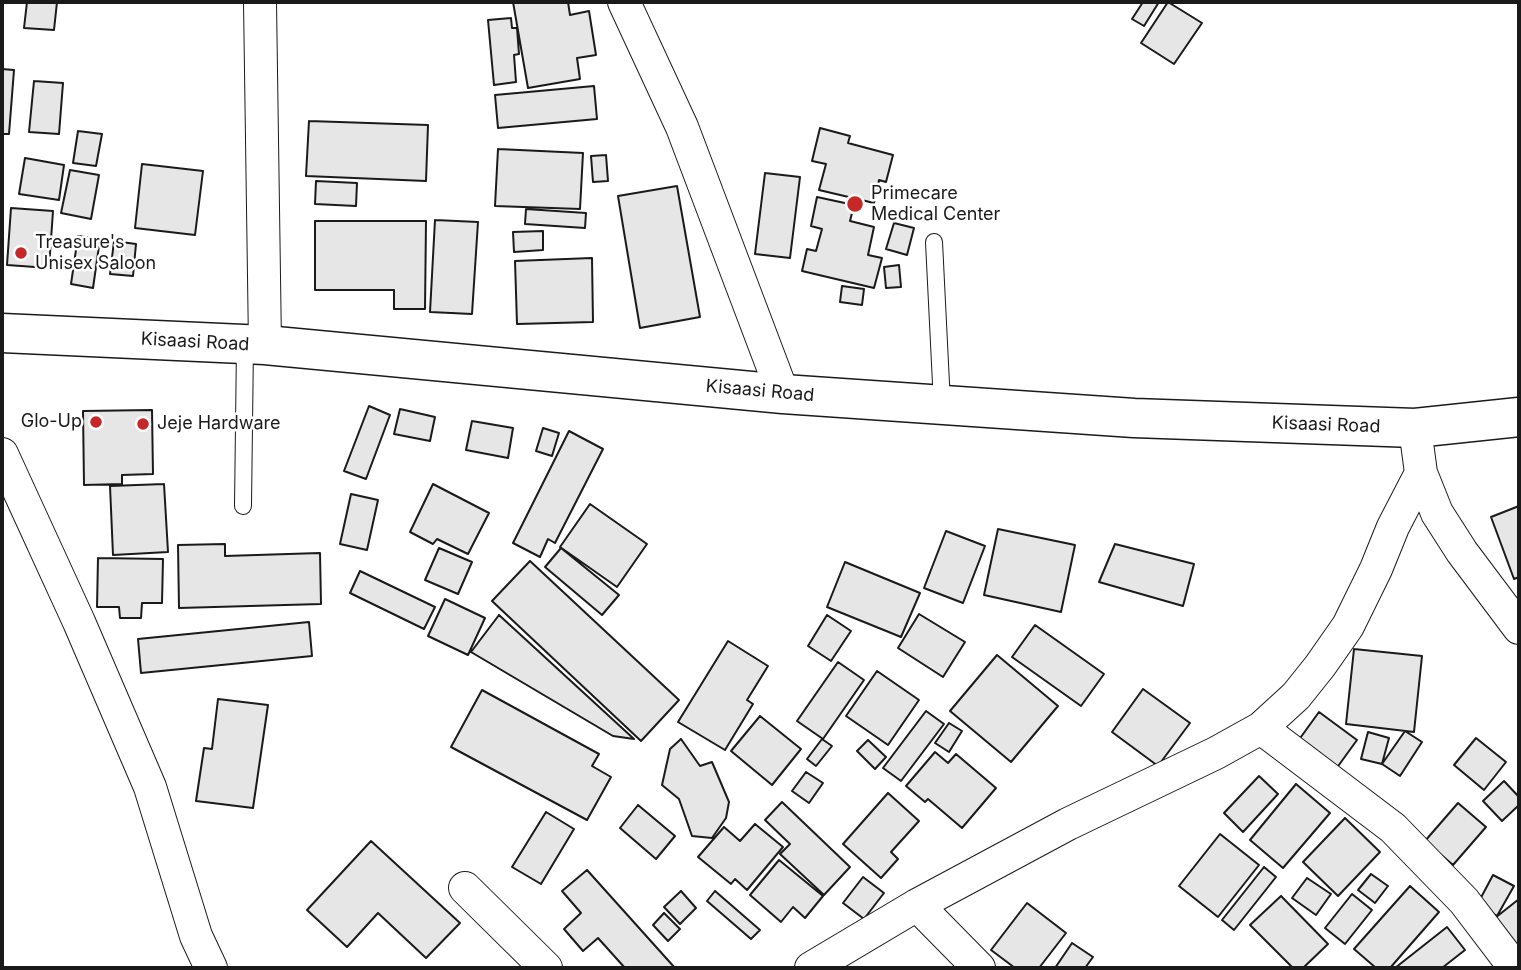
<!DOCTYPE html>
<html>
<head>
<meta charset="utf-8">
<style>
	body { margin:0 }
	#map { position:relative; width:1521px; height:970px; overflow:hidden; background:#fff; font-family:Inter,sans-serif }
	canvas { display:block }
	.frame { position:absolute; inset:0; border:4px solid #1a1a1a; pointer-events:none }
</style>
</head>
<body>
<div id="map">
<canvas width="1521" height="970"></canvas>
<div class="frame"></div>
</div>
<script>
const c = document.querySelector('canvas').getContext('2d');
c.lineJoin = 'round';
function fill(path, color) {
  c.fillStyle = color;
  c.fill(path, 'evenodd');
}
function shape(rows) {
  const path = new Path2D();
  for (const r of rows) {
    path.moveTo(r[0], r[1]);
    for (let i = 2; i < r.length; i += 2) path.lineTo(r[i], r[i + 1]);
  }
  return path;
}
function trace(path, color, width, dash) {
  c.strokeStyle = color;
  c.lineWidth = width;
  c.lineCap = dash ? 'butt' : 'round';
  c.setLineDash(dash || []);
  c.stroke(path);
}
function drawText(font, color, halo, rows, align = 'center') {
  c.font = font + ' Inter,sans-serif';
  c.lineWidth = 5;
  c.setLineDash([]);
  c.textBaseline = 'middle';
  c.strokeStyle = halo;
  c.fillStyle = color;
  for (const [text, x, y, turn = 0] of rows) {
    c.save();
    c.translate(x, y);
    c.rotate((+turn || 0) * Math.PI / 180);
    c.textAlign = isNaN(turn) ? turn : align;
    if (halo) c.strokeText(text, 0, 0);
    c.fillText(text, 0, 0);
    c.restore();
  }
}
const building = shape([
	[27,2,57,2,54,30,24,28,27,2],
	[513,2,568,2,570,15,589,11,596,55,577,58,580,79,528,88,513,2],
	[1143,2,1159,2,1144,26,1132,19,1143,2],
	[1168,2,1202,23,1174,64,1141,43,1168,2],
	[511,18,512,28,517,28,519,54,514,55,516,82,494,85,488,20,511,18],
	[2,69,14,70,9,134,2,134,2,69],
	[34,81,63,83,59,134,29,132,34,81],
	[594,86,597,119,498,128,495,95,594,86],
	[309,121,428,125,426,181,306,176,309,121],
	[820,128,850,136,848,143,893,155,886,182,879,180,874,203,819,190,826,164,812,161,820,128],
	[78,131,102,134,96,166,73,163,78,131],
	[498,149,583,153,580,209,495,206,498,149],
	[606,155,608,181,593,182,591,156,606,155],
	[25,158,64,165,59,200,19,194,25,158],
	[142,164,203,171,195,235,135,228,142,164],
	[70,170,99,175,91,219,61,213,70,170],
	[765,173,800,177,790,258,755,254,765,173],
	[316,181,357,183,356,206,315,204,316,181],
	[677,186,700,317,640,328,618,196,677,186],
	[817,197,854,205,850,221,874,227,868,255,882,258,874,288,802,271,807,249,816,251,822,229,811,226,817,197],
	[11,208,53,211,49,268,7,265,11,208],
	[526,209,586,213,585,228,525,224,526,209],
	[435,220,478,222,472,314,430,312,435,220],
	[315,221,426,221,425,309,394,309,394,290,315,290,315,221],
	[894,223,914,228,907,255,886,249,894,223],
	[543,231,543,250,514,252,513,232,543,231],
	[78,236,100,239,93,288,71,284,78,236],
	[114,241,136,244,133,276,110,274,114,241],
	[592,258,593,322,517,324,515,261,592,258],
	[899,265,901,287,886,288,884,267,899,265],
	[842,286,864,289,862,305,840,302,842,286],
	[369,406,390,415,366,479,344,471,369,406],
	[400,409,435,417,430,441,394,434,400,409],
	[152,410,153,474,122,475,122,484,84,485,83,411,152,410],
	[472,421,513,428,508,458,466,450,472,421],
	[543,428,559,433,552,456,536,451,543,428],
	[569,431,603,449,555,543,548,539,540,557,513,543,569,431],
	[164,484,168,552,113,555,110,486,164,484],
	[433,484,489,513,468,554,437,539,433,544,410,532,433,484],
	[351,494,378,500,367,550,340,544,351,494],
	[590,504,647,544,617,587,560,547,590,504],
	[1519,506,1519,577,1514,579,1491,517,1519,506],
	[998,529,1075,545,1061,612,984,595,998,529],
	[946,531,985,546,963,603,924,588,946,531],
	[225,544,225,556,320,553,321,604,179,608,178,545,225,544],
	[1115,544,1194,564,1183,606,1099,582,1115,544],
	[439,548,472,562,458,594,425,580,439,548],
	[561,548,619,595,602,615,545,567,561,548],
	[98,558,163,559,162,603,142,603,141,618,120,618,119,607,97,607,98,558],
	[530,561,679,700,641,741,492,601,530,561],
	[845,562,920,593,901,637,827,607,845,562],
	[360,571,435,607,424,629,350,593,360,571],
	[445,599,485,618,468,655,428,636,445,599],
	[919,614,965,642,943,677,898,648,919,614],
	[499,615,634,739,613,736,471,652,499,615],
	[827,615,851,631,831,661,808,646,827,615],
	[309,622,312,656,141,673,138,639,309,622],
	[1035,625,1104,674,1081,706,1012,657,1035,625],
	[728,641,768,666,747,700,753,704,725,750,678,722,728,641],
	[1354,649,1422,656,1414,732,1346,724,1354,649],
	[997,655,1058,706,1011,762,950,711,997,655],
	[838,662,864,680,823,739,797,721,838,662],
	[877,671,919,700,888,745,846,716,877,671],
	[1143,689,1190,723,1158,766,1112,732,1143,689],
	[482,690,599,754,592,766,611,777,587,820,451,747,482,690],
	[218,699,268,705,253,808,196,801,204,748,212,749,218,699],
	[926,711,944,724,901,781,883,768,926,711],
	[1319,712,1357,740,1336,769,1298,741,1319,712],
	[760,716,801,749,772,785,731,751,760,716],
	[949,723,962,731,949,752,935,743,949,723],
	[1405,731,1422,742,1400,776,1382,764,1405,731],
	[1368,732,1389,738,1382,764,1361,759,1368,732],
	[1476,738,1506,762,1484,790,1454,765,1476,738],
	[681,739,700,766,712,762,729,802,726,818,712,838,692,836,679,799,662,785,670,749,681,739],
	[822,739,832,746,816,766,807,759,822,739],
	[868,740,886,757,875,769,857,751,868,740],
	[935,752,948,763,956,754,996,788,962,828,928,799,925,802,906,786,935,752],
	[806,772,823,783,809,803,792,791,806,772],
	[1259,776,1278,794,1243,832,1224,813,1259,776],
	[1504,781,1519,797,1519,805,1502,821,1483,801,1504,781],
	[1296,784,1330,813,1283,868,1250,840,1296,784],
	[888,793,919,821,891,852,898,859,881,878,843,844,888,793],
	[782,802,850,867,824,895,780,854,790,844,765,820,782,802],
	[1458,803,1486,827,1453,865,1425,841,1458,803],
	[638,805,675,836,656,859,620,828,638,805],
	[546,812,574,829,541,884,512,867,546,812],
	[1345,818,1380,852,1338,896,1303,862,1345,818],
	[755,824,783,847,747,890,735,879,731,884,698,857,724,827,740,841,755,824],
	[1220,834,1259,865,1218,917,1179,886,1220,834],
	[371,841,460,923,426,958,378,913,347,947,307,910,371,841],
	[779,860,823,896,805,918,793,907,781,922,750,895,779,860],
	[1264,867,1276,877,1234,930,1222,920,1264,867],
	[587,870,675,968,625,968,598,938,583,951,564,929,581,913,562,891,587,870],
	[1371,874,1388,886,1375,903,1358,890,1371,874],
	[1493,875,1514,886,1497,916,1477,905,1493,875],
	[863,877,884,893,864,919,843,903,863,877],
	[1307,878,1331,894,1316,915,1292,898,1307,878],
	[1410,886,1439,912,1390,968,1376,968,1354,949,1410,886],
	[681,891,696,908,680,924,664,907,681,891],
	[715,891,760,930,751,939,707,901,715,891],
	[1352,894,1372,910,1345,944,1325,928,1352,894],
	[1281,896,1328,944,1303,968,1293,968,1250,925,1281,896],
	[1519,899,1519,949,1495,918,1519,899],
	[1027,903,1066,933,1039,968,1015,968,991,950,1027,903],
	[664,913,680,929,668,941,653,925,664,913],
	[1447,927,1465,950,1442,968,1395,968,1447,927],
	[1072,943,1093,957,1085,968,1055,968,1072,943]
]);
const lane = shape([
	[934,242,942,404],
	[243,506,245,344]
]);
const street = shape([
	[260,2,265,345],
	[624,2,682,127,783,394],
	[1415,428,1421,473,1437,513,1462,552,1519,628],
	[2,454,79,622,150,787,196,936,211,968],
	[1261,728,1393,828,1464,901,1515,968],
	[465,888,546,968],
	[917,905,979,968],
	[811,968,917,905,1068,824,1216,753,1261,728,1296,696,1320,666,1348,626,1376,569,1393,527,1421,473]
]);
const secondary = shape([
	[2,333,265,345,783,394,1134,418,1415,428,1519,417]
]);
const markers = [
	[855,204,9,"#c62828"],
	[21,253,7,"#c62828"],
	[96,422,7,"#c62828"],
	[143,424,7,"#c62828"]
];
const poiNames = [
	["Primecare",871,194],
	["Medical Center",871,215],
	["Treasure's",35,243],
	["Unisex Saloon",35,264],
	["Glo-Up",82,422,"right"],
	["Jeje Hardware",157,424]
];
const streetNames = [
	["Kisaasi Road",195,342,3],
	["Kisaasi Road",760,391,5],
	["Kisaasi Road",1326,425,2]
];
fill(building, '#e6e6e6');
trace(building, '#1a1a1a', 2);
trace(lane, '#1a1a1a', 18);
trace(street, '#1a1a1a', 34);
trace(secondary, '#1a1a1a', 41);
trace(lane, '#fff', 16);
trace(street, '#fff', 32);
trace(secondary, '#fff', 38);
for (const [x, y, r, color] of markers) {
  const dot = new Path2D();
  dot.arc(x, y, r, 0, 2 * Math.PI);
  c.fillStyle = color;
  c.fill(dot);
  trace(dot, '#fff', 2.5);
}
drawText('18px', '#1a1a1a', '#fff', poiNames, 'left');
drawText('18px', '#1a1a1a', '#fff', streetNames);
</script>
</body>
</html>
